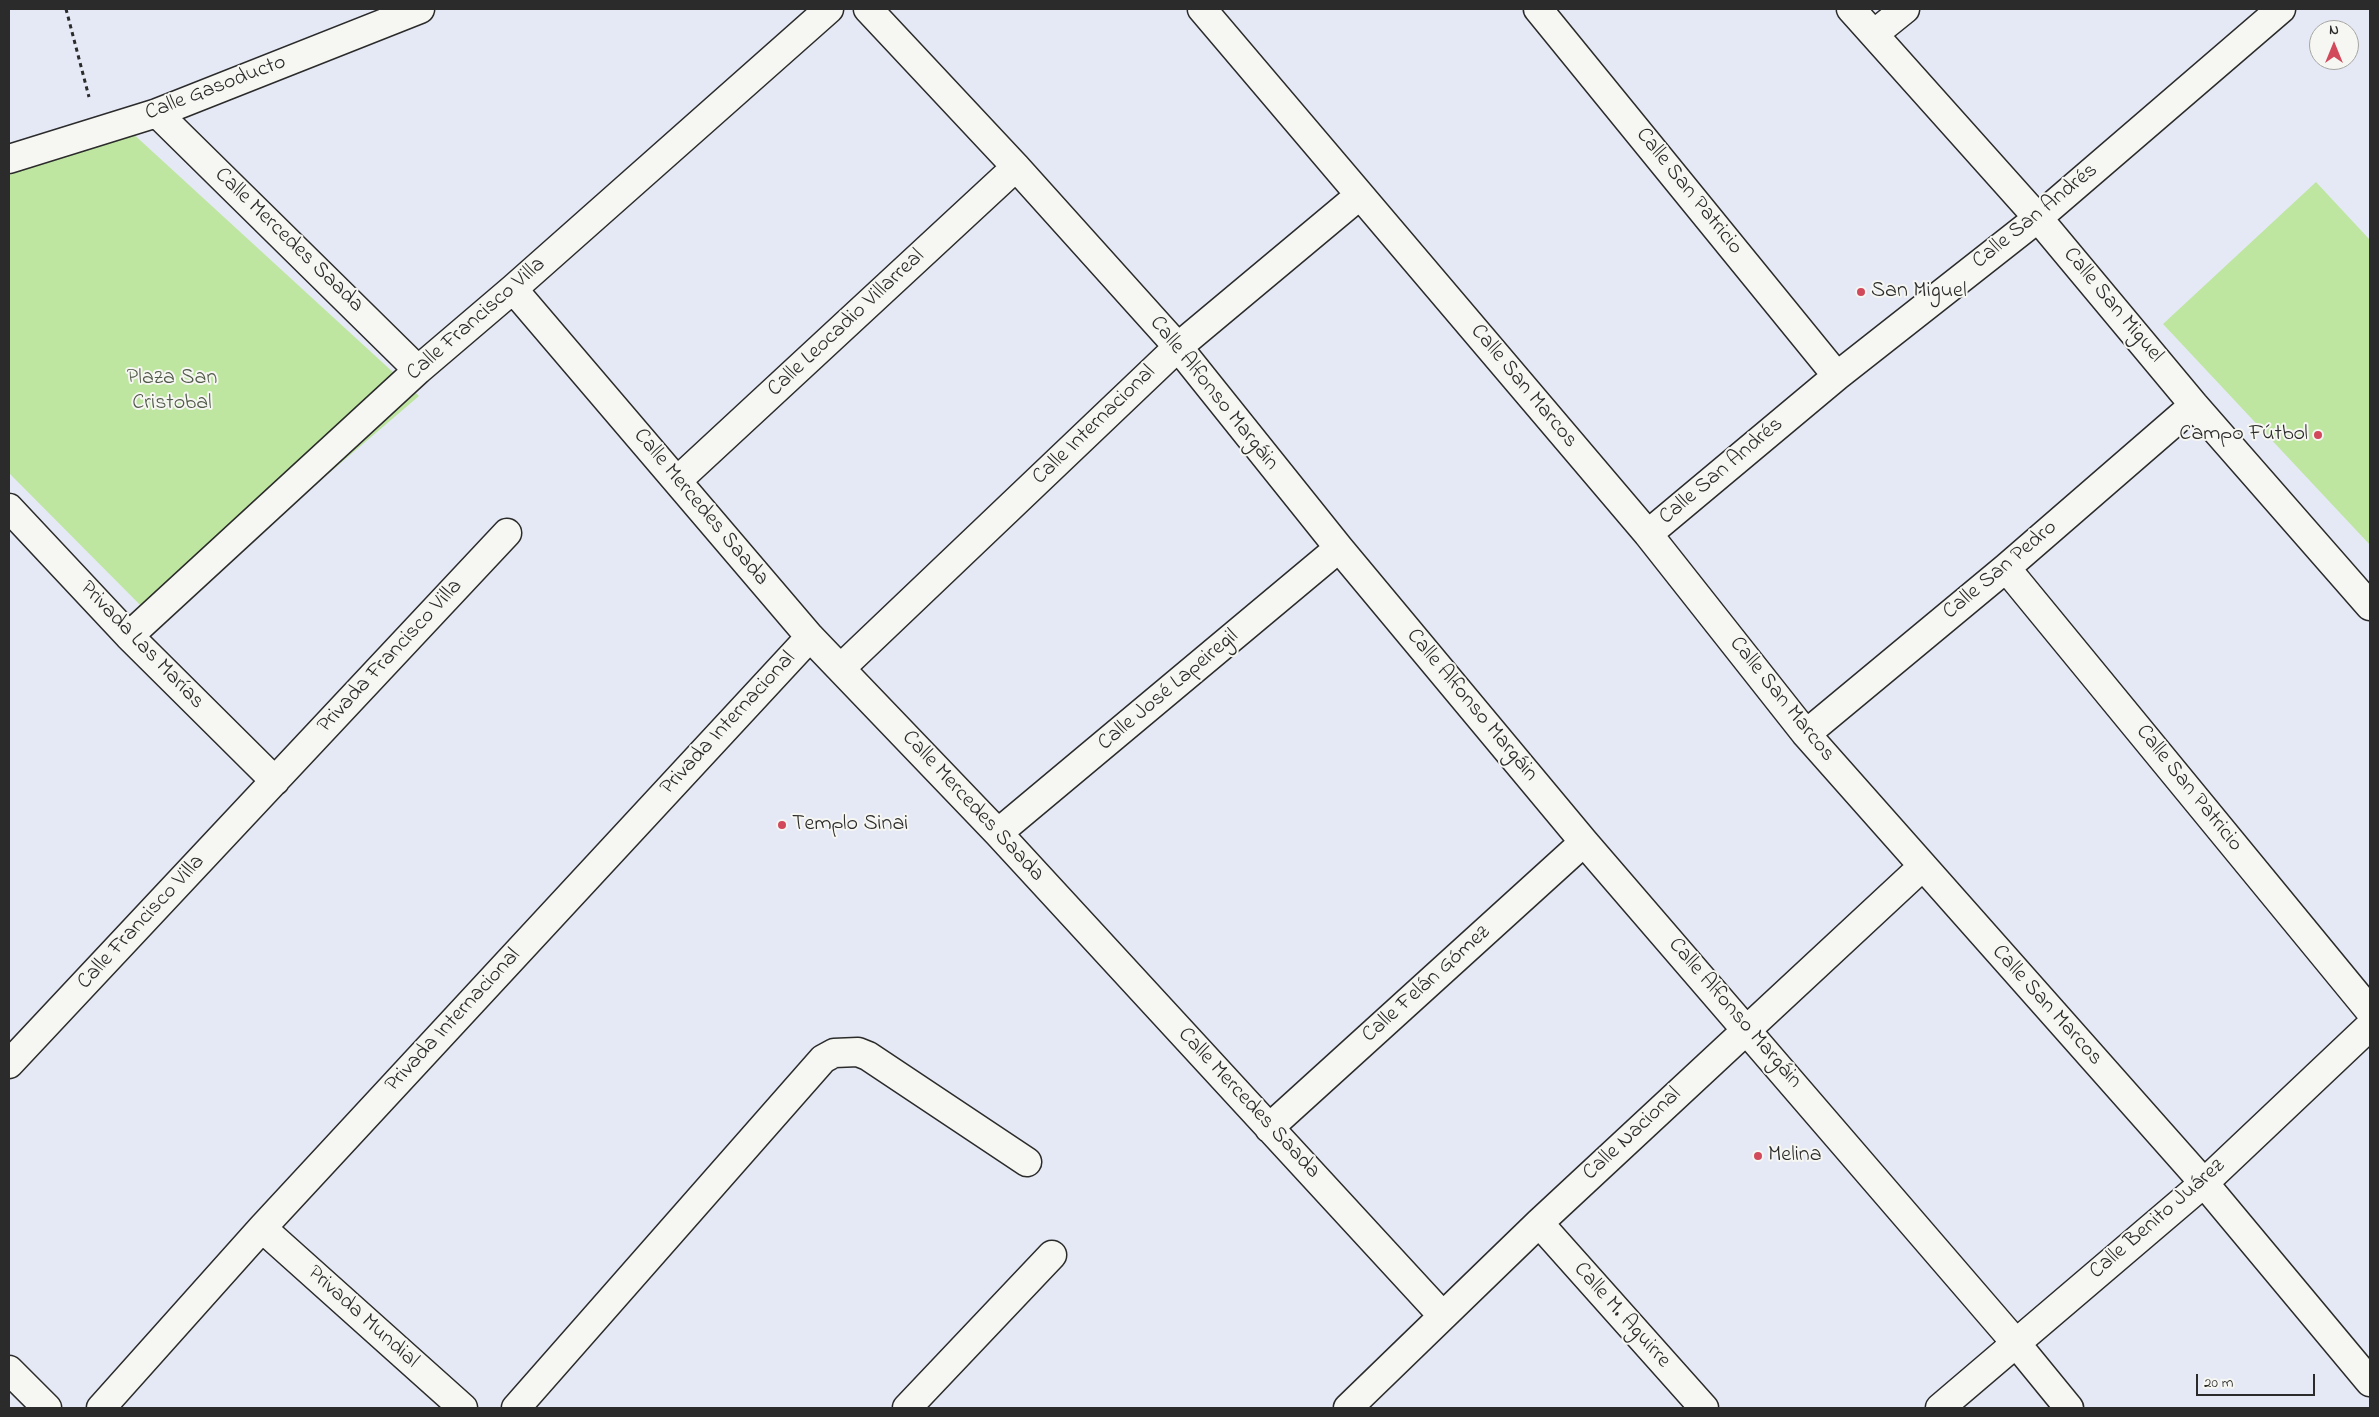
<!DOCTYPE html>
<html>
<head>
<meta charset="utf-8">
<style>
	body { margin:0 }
	#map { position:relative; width:2379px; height:1417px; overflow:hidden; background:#e5e9f5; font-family:"Indie Flower",sans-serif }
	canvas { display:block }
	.frame { position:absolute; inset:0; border:10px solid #2b2b2b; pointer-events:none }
	.north { position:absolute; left:2309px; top:20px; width:50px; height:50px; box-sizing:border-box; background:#f6f6f2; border:1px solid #a5a5a2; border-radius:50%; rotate:0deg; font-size:14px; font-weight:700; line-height:20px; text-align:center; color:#2b2b2b }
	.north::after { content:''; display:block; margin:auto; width:18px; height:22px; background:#d1495b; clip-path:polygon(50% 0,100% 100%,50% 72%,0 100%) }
	.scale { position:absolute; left:2196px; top:1374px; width:119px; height:22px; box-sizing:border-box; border:2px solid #2b2b2b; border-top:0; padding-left:6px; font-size:15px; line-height:18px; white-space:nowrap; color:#2b2b2b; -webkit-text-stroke:4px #f6f6f2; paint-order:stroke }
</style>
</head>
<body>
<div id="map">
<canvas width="2379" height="1417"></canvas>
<div class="frame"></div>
<div class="north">N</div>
<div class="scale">20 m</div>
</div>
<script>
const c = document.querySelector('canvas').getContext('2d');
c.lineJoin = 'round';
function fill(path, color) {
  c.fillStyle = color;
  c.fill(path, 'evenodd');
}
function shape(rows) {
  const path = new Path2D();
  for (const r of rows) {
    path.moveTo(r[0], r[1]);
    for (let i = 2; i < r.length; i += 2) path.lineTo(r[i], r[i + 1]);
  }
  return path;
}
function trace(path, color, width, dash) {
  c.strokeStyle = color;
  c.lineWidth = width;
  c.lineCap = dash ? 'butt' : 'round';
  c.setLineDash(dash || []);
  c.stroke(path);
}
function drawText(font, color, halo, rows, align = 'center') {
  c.font = font + ' "Indie Flower",sans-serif';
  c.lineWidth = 4;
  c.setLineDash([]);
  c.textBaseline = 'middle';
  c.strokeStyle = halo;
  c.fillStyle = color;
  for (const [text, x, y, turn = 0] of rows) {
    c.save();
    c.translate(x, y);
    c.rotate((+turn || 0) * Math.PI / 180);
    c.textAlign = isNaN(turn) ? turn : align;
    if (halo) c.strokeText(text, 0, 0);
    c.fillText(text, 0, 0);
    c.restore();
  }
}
const green = shape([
	[129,130,419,396,156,621,9,473,9,175],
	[2316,182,2370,240,2370,545,2163,324]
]);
const path = shape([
	[66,9,89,97]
]);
const minor = shape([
	[868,9,1016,167,1178,347,1339,548,1584,842,2015,1342,2069,1408],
	[1202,9,1648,534,1806,734,2204,1183,2370,1382],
	[1538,9,1837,376],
	[1851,9,2038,218,2194,405,2370,606],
	[1874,34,1905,9],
	[157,113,418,370],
	[9,159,157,113,420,9],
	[513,289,810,637,998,833,1442,1315],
	[677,481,1016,167],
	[9,508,129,636,275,781],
	[1648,534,1837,376,2038,218,2281,9],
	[2006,568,2370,1011],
	[129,636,418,370,513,289,829,9],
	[841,668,1178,347,1360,195],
	[1806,734,2006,568,2194,405],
	[998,833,1339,548],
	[9,1064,507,533],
	[1269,1128,1584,842],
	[1539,1223,1704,1408],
	[262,1228,463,1408],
	[9,1370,47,1408],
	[101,1408,262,1228,810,637],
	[516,1408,823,1059,834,1053,858,1052,868,1056,1027,1162],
	[907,1408,1052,1255],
	[1348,1408,1539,1223,1923,866],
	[1940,1408,2204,1183,2370,1026]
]);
const markers = [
	[1861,292,5,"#d1495b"],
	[2318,435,5,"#d1495b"],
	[782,825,5,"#d1495b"],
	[1758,1156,5,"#d1495b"]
];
const streetNames = [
	["Calle Gasoducto",216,89,-21],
	["Calle San Patricio",1688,192,51],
	["Calle San Andrés",2036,217,-39],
	["Calle Mercedes Saada",288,241,44],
	["Calle San Miguel",2112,306,50],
	["Calle Francisco Villa",477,320,-41],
	["Calle Leocadio Villarreal",847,324,-43],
	["Calle San Marcos",1523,387,50],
	["Calle Alfonso Margáin",1213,394,51],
	["Calle Internacional",1095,426,-44],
	["Calle San Andrés",1722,472,-40],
	["Calle Mercedes Saada",700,508,50],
	["Calle San Pedro",2001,571,-40],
	["Privada Las Marías",141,646,46],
	["Privada Francisco Villa",391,657,-47],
	["Calle José Lapeiregil",1169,691,-40],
	["Calle San Marcos",1781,700,51],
	["Calle Alfonso Margáin",1471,706,50],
	["Privada Internacional",729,724,-47],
	["Calle San Patricio",2188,789,51],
	["Calle Mercedes Saada",972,807,47],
	["Calle Francisco Villa",142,923,-47],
	["Calle Felán Gómez",1427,985,-42],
	["Calle San Marcos",2046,1006,48],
	["Calle Alfonso Margáin",1734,1014,49],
	["Privada Internacional",454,1021,-47],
	["Calle Mercedes Saada",1248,1104,47],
	["Calle Nacional",1633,1135,-43],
	["Calle Benito Juárez",2158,1220,-41],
	["Calle M. Aguirre",1621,1316,48],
	["Privada Mundial",362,1318,42]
];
const poiNames = [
	["San Miguel",1871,292],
	["Campo Fútbol",2308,435,"right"],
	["Templo Sinai",792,825],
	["Melina",1768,1156]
];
const parkNames = [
	["Plaza San",172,379],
	["Cristobal",172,404]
];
fill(green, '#bee6a1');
trace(minor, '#2b2b2b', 31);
trace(path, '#2b2b2b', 3, [4, 4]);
trace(minor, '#f6f6f2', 28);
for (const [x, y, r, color] of markers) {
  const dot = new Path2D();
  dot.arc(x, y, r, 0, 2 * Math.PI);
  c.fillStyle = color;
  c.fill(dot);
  trace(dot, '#f6f6f2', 2);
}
drawText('22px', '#2b2b2b', '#f6f6f2', streetNames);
drawText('22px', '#2b2b2b', '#f6f6f2', poiNames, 'left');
drawText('22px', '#505a48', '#f6f6f2', parkNames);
</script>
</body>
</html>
